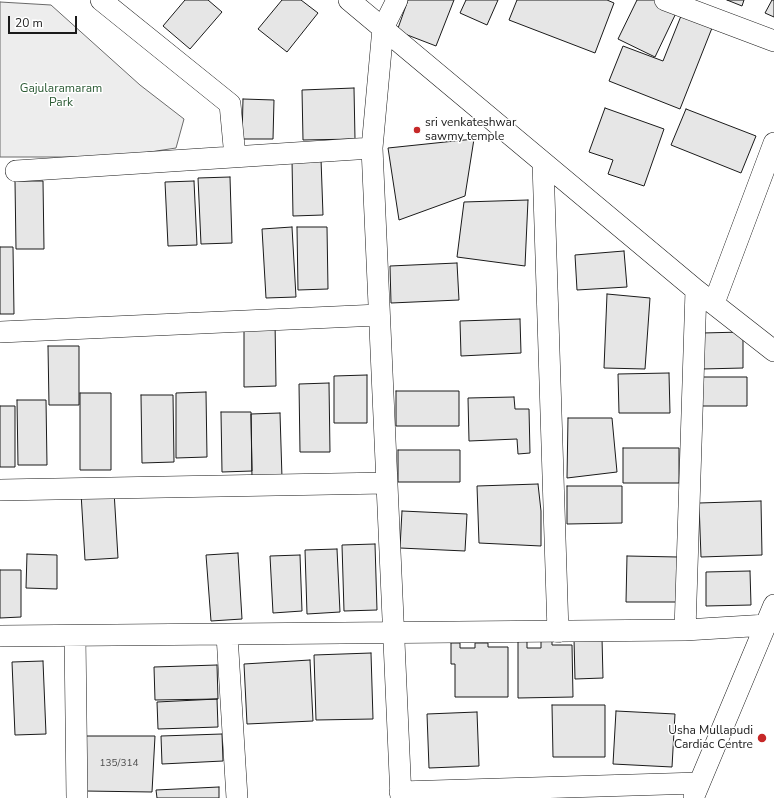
<!DOCTYPE html>
<html>
<head>
<meta charset="utf-8">
<style>
	body { margin:0 }
	#map { position:relative; width:774px; height:798px; overflow:hidden; background:#fff; font-family:"Nunito Sans",sans-serif }
	canvas { display:block }
	.scale { position:absolute; left:8px; top:16px; width:69px; height:18px; box-sizing:border-box; border:2px solid #1a1a1a; border-top:0; padding-left:5px; font-size:12px; line-height:14px; white-space:nowrap; color:#1a1a1a; -webkit-text-stroke:3px #fff; paint-order:stroke }
</style>
</head>
<body>
<div id="map">
<canvas width="774" height="798"></canvas>
<div class="scale">20 m</div>
</div>
<script>
const c = document.querySelector('canvas').getContext('2d');
c.lineJoin = 'round';
function fill(path, color) {
  c.fillStyle = color;
  c.fill(path, 'evenodd');
}
function shape(rows) {
  const path = new Path2D();
  for (const r of rows) {
    path.moveTo(r[0], r[1]);
    for (let i = 2; i < r.length; i += 2) path.lineTo(r[i], r[i + 1]);
  }
  return path;
}
function trace(path, color, width, dash) {
  c.strokeStyle = color;
  c.lineWidth = width;
  c.lineCap = dash ? 'butt' : 'round';
  c.setLineDash(dash || []);
  c.stroke(path);
}
function drawText(font, color, halo, rows, align = 'center') {
  c.font = font + ' "Nunito Sans",sans-serif';
  c.lineWidth = 3;
  c.setLineDash([]);
  c.textBaseline = 'middle';
  c.strokeStyle = halo;
  c.fillStyle = color;
  for (const [text, x, y, turn = 0] of rows) {
    c.save();
    c.translate(x, y);
    c.rotate((+turn || 0) * Math.PI / 180);
    c.textAlign = isNaN(turn) ? turn : align;
    if (halo) c.strokeText(text, 0, 0);
    c.fillText(text, 0, 0);
    c.restore();
  }
}
const built = shape([
	[0,2,51,5,140,85,184,119,176,148,117,157,0,157,0,2]
]);
const building = shape([
	[185,0,208,0,222,12,190,49,163,26,185,0],
	[282,0,301,0,318,13,287,52,258,29,282,0],
	[408,0,454,0,436,46,397,31,408,0],
	[466,0,498,0,487,25,460,13,466,0],
	[517,0,607,0,614,3,595,53,509,20,517,0],
	[637,0,654,0,677,11,655,57,618,39,637,0],
	[727,0,744,0,742,6,727,0],
	[772,0,774,0,774,17,765,13,772,0],
	[681,16,712,28,680,109,609,81,623,46,663,61,681,16],
	[354,88,355,139,303,140,302,90,354,88],
	[243,99,274,100,273,139,242,139,243,99],
	[605,108,664,129,644,186,608,174,613,160,589,152,605,108],
	[686,109,756,136,741,173,671,145,686,109],
	[474,139,465,196,399,220,388,148,474,139],
	[321,159,323,215,293,216,292,160,321,159],
	[230,177,232,243,201,244,198,178,230,177],
	[15,181,43,181,44,249,16,249,15,181],
	[194,181,197,245,168,246,165,182,194,181],
	[528,200,525,266,457,257,464,202,528,200],
	[292,227,296,297,266,298,262,229,292,227],
	[297,227,327,227,328,289,298,290,297,227],
	[0,247,13,247,14,314,0,314,0,247],
	[624,251,627,287,577,290,575,255,624,251],
	[457,263,459,300,391,303,390,266,457,263],
	[607,294,650,298,645,369,604,368,607,294],
	[520,319,521,353,461,356,460,321,520,319],
	[275,321,276,386,244,387,244,322,275,321],
	[743,332,743,368,702,369,702,333,743,332],
	[48,346,79,346,79,405,49,405,48,346],
	[669,373,670,413,619,413,618,374,669,373],
	[367,375,367,423,334,423,334,376,367,375],
	[702,377,747,377,747,406,702,406,702,377],
	[329,383,330,452,300,452,299,384,329,383],
	[396,391,459,391,459,426,396,426,396,391],
	[206,392,207,457,176,458,176,393,206,392],
	[80,393,111,393,111,470,80,470,80,393],
	[141,395,173,395,174,462,142,463,141,395],
	[514,397,515,409,529,409,530,453,518,454,517,439,469,441,468,398,514,397],
	[17,400,46,400,47,465,18,465,17,400],
	[0,406,15,406,15,467,0,467,0,406],
	[221,412,251,412,252,471,222,472,221,412],
	[280,413,282,478,252,479,251,414,280,413],
	[568,418,612,418,617,472,567,478,568,418],
	[623,448,679,448,679,483,623,483,623,448],
	[398,450,460,450,460,482,398,482,398,450],
	[538,484,541,511,541,546,479,543,477,486,538,484],
	[567,486,622,486,622,523,567,524,567,486],
	[114,491,118,558,85,560,81,493,114,491],
	[761,501,762,555,701,557,699,503,761,501],
	[402,511,467,514,465,551,400,548,402,511],
	[375,544,377,610,344,611,342,545,375,544],
	[337,549,340,612,307,614,305,550,337,549],
	[238,553,242,619,211,621,206,555,238,553],
	[27,554,57,555,57,589,26,588,27,554],
	[300,555,302,611,273,613,270,556,300,555],
	[627,556,678,557,678,602,626,602,627,556],
	[0,570,21,570,21,617,0,618,0,570],
	[750,571,751,605,706,606,706,572,750,571],
	[602,638,603,678,575,679,574,639,602,638],
	[518,640,527,640,527,648,541,648,541,640,552,640,552,645,572,645,573,697,518,698,518,640],
	[451,643,460,643,460,648,475,648,475,643,488,643,488,647,508,647,508,697,455,697,455,664,451,664,451,643],
	[371,653,373,719,316,720,314,655,371,653],
	[310,660,313,721,247,724,244,664,310,660],
	[43,661,46,734,15,735,12,662,43,661],
	[217,665,218,699,155,700,154,667,217,665],
	[217,699,218,727,158,729,157,702,217,699],
	[552,705,605,705,605,757,553,757,552,705],
	[616,711,675,714,672,767,613,764,616,711],
	[477,712,479,766,429,768,427,714,477,712],
	[222,734,223,761,162,764,161,736,222,734],
	[84,736,155,736,152,792,85,791,84,736],
	[219,787,219,798,157,798,156,790,219,787]
]);
const street = shape([
	[101,0,230,104,235,157],
	[349,0,696,290,774,351],
	[397,0,383,28,372,148,401,798],
	[665,0,774,41],
	[543,163,558,632],
	[16,171,372,148],
	[714,303,774,143],
	[0,332,379,315],
	[0,490,386,483],
	[685,630,696,290],
	[227,635,237,798],
	[0,636,685,630,767,625],
	[75,636,77,798],
	[400,792,699,783],
	[694,796,774,605]
]);
const markers = [
	[417,130,4,"#c62828"],
	[762,738,5,"#c62828"]
];
const numberNames = [
	["135/314",119,764]
];
const parkNames = [
	["Gajularamaram",61,89],
	["Park",61,103]
];
const poiNames = [
	["sri venkateshwar",425,123],
	["sawmy temple",425,137],
	["Usha Mullapudi",753,731,"right"],
	["Cardiac Centre",753,745,"right"]
];
fill(built, '#ededed');
trace(built, '#6a6a6a', 1);
fill(building, '#e6e6e6');
trace(building, '#1a1a1a', 1);
trace(street, '#1a1a1a', 22);
trace(street, '#fff', 21);
for (const [x, y, r, color] of markers) {
  const dot = new Path2D();
  dot.arc(x, y, r, 0, 2 * Math.PI);
  c.fillStyle = color;
  c.fill(dot);
  trace(dot, '#fff', 1.5);
}
drawText('10px', '#4d4d4d', null, numberNames);
drawText('12px', '#2b5a34', '#fff', parkNames);
drawText('12px', '#1a1a1a', '#fff', poiNames, 'left');
</script>
</body>
</html>
